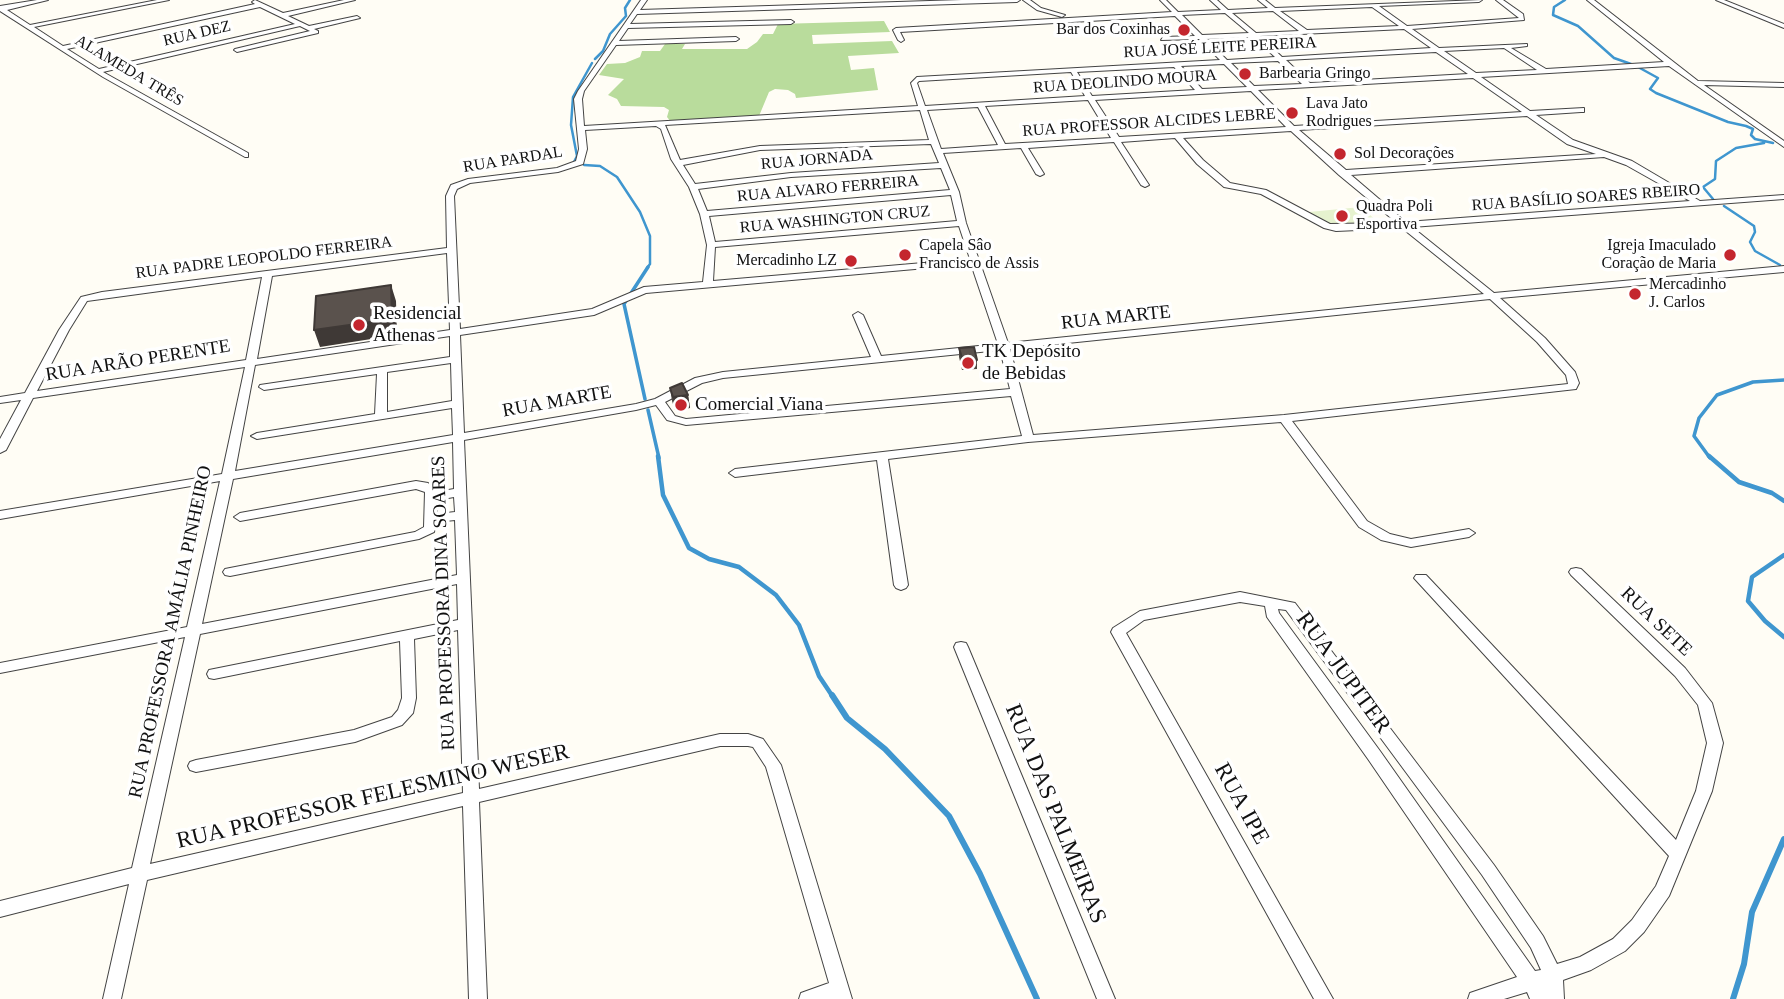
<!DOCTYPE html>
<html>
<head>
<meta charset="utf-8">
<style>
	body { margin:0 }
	canvas { display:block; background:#fffdf5 }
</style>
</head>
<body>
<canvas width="1784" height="999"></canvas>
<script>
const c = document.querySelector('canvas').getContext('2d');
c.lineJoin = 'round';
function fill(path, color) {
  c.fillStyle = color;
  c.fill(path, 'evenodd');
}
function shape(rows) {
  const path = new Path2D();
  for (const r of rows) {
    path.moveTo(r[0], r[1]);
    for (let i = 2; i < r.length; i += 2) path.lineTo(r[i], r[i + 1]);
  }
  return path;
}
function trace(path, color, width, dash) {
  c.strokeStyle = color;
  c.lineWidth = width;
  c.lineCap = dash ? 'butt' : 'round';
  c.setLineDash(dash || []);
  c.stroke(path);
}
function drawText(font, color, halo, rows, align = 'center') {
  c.font = font + ' Georgia,serif';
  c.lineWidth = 7;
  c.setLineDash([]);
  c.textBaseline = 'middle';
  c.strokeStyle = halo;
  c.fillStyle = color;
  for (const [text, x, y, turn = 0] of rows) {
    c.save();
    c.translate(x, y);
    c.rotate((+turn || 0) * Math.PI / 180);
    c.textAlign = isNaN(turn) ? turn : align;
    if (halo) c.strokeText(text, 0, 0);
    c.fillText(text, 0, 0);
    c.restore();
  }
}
const forest = shape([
	[884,21,890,32,812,35,813,44,892,41,899,53,848,56,851,70,874,68,878,90,796,98,795,94,788,90,775,89,769,92,759,116,671,122,667,117,669,110,664,107,621,106,617,99,608,95,624,79,599,75,607,64,625,63,640,57,642,51,660,51,665,44,685,44,682,49,747,49,757,42,763,34,773,34,778,24]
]);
const pitch = shape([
	[1361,207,1379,223,1326,227,1309,212]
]);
const streamFar3 = shape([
	[1565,0,1554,7,1553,15,1578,26,1614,58,1631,64],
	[595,59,603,51,610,34,626,16,625,8,630,0],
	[1638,67,1658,78,1650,89,1656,93,1728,122,1746,126,1753,129,1751,135,1755,139,1773,143],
	[573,164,577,156,571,125,573,97,592,63],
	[584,165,600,166,617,177,640,212,650,236,650,264,647,268],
	[1713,199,1703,187,1715,179,1716,161,1736,148,1764,143],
	[1724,206,1754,226,1755,232,1750,242,1755,251,1780,265]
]);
const streamFar2 = shape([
	[645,399,624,304,648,267],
	[648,410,659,458],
	[1710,458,1694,436,1699,418,1717,395,1753,382,1784,380]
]);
const streamFar1 = shape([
	[658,456,663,495,689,548,709,559,739,567,776,595,799,625,819,676,833,697],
	[1709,456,1739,482,1772,493,1784,501],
	[1784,555,1752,577,1748,601,1765,621,1784,637]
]);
const stream = shape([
	[832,695,847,718,885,749,949,816,980,874,1037,999],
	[1733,999,1744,964,1752,912,1784,839]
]);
const street = shape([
	[37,0,48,0,7,10,30,25,157,0,169,0,34,27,63,46,255,4,252,2,255,0,283,13,344,0,355,0,288,16,309,26,357,16,360,18,314,29,318,31,318,33,237,52,234,50,235,49,310,31,300,26,103,72,248,153,248,157,245,157,103,77,0,11,0,6,37,0],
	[260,7,295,24,99,69,67,49,260,7],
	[641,0,647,0,640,10,962,0,1020,0,1017,2,637,14,630,24,791,20,794,22,791,24,628,28,619,41,736,37,739,39,736,41,616,45,584,91,582,99,584,126,918,106,911,83,917,77,1220,60,1199,39,1161,40,1163,37,1195,36,1175,16,900,32,904,40,901,42,898,40,893,30,896,28,1172,12,1160,0,1166,0,1178,12,1221,10,1210,0,1217,0,1228,10,1268,8,1258,0,1265,0,1275,8,1482,0,1479,2,1379,6,1407,26,1519,18,1496,0,1503,0,1523,14,1524,20,1412,29,1439,48,1527,44,1527,46,1511,48,1546,69,1664,62,1587,0,1594,0,1698,81,1784,83,1784,87,1704,85,1784,141,1784,147,1669,66,1481,77,1530,111,1584,108,1584,112,1581,112,1536,115,1573,140,1632,161,1700,201,1784,195,1784,199,1412,227,1494,293,1784,266,1784,272,1500,298,1545,338,1575,372,1579,383,1576,389,1292,421,1367,521,1390,534,1411,539,1469,529,1475,533,1469,537,1411,547,1381,540,1359,527,1281,422,1028,442,888,459,908,585,906,588,901,590,896,588,894,585,877,460,735,477,729,473,735,469,1022,436,1011,396,686,425,667,420,656,405,636,410,464,440,479,789,720,734,748,734,763,739,781,765,852,999,799,999,801,993,829,983,766,767,753,747,748,746,720,746,479,802,487,999,469,999,463,806,147,880,121,999,103,999,129,884,0,917,0,901,132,868,185,637,0,673,0,663,187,627,220,481,0,519,0,511,222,474,245,367,33,398,6,450,0,453,0,439,21,400,0,403,0,397,25,393,59,330,81,297,102,292,447,248,446,196,451,185,468,179,557,168,576,161,579,149,574,99,578,91,641,0],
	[1372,7,1399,26,1307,30,1280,11,1372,7],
	[1273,11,1299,31,1256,33,1232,13,1273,11],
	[1225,13,1249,33,1202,35,1182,15,1225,13],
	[1404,29,1431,48,1282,57,1260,36,1404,29],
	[1253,37,1275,57,1227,60,1206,39,1253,37],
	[1504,48,1537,70,1476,73,1444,51,1504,48],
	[1436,52,1468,74,1310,83,1286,60,1436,52],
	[1278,61,1302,84,1254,86,1231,63,1278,61],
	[1224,64,1247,87,1202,89,1181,66,1224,64],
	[1174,67,1195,90,1092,96,1077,72,1174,67],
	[1071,72,1085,96,925,106,917,83,919,81,1071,72],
	[1473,78,1522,112,1294,126,1258,90,1473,78],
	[1251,91,1286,127,1119,137,1095,100,1251,91],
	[1088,100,1111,138,1005,144,985,106,1088,100],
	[978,107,998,145,941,149,927,110,978,107],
	[920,110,929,140,760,146,680,160,665,125,920,110],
	[1527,116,1567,144,1596,154,1346,170,1299,130,1527,116],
	[656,126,661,129,671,159,689,187,700,214,707,245,703,282,644,287,592,309,460,329,454,196,457,189,470,183,558,172,583,164,587,149,585,130,656,126],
	[1291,131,1339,175,1397,223,1330,224,1266,190,1230,183,1203,160,1183,138,1291,131],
	[1175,138,1197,164,1224,187,1261,194,1324,228,1336,231,1402,228,1484,294,1008,343,966,223,959,192,943,153,1021,148,1036,174,1040,176,1044,174,1028,148,1114,142,1141,185,1145,187,1149,185,1121,142,1175,138],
	[931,144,939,163,791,173,695,184,683,165,760,150,931,144],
	[1604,157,1626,165,1690,201,1406,222,1351,175,1604,157],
	[941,168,950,190,707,211,698,189,791,177,941,168],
	[951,195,957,221,715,242,709,216,951,195],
	[959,226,970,259,713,281,715,247,959,226],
	[447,253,450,330,257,359,272,276,447,253],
	[971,264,998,344,881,356,863,315,858,312,853,315,871,357,723,372,695,378,655,399,636,404,464,433,460,335,594,315,646,293,971,264],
	[262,277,246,360,37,391,69,330,87,301,262,277],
	[1490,299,1537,342,1566,375,1568,384,1284,415,1033,435,1010,349,1490,299],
	[450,336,450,357,260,385,259,387,264,390,377,374,375,414,257,433,251,436,257,439,452,408,453,435,235,471,255,365,450,336],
	[1000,350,1010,389,686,419,675,416,665,402,702,383,723,378,1000,350],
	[451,363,452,401,387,412,387,372,451,363],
	[453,442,454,489,437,492,428,483,416,481,240,513,234,517,240,521,416,489,425,492,424,527,415,532,230,568,225,569,223,572,225,575,230,576,419,539,434,532,436,522,455,520,457,575,202,624,233,479,453,442],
	[454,497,455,512,437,514,437,500,454,497],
	[457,584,458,620,214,669,209,670,207,674,209,678,214,679,400,641,402,698,398,710,392,717,354,730,196,760,190,762,188,766,190,770,196,772,355,742,402,725,413,713,416,698,414,639,458,630,463,793,150,864,200,634,457,584],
	[1023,0,1030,0,1041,8,1065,15,1062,17,1037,10,1023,0],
	[1716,0,1724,0,1784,24,1784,28,1716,0],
	[1576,568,1581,569,1685,668,1712,703,1723,743,1712,791,1669,896,1644,932,1625,951,1591,970,1563,980,1564,999,1530,999,1527,992,1504,999,1468,999,1470,993,1517,977,1368,759,1267,617,1265,606,1240,602,1144,620,1126,633,1333,999,1314,999,1111,632,1113,628,1140,611,1240,592,1295,603,1494,865,1543,936,1557,964,1580,957,1613,939,1632,920,1656,886,1669,856,1414,578,1416,575,1426,575,1676,840,1696,791,1707,743,1698,705,1675,676,1571,575,1569,572,1571,569,1576,568],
	[1278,609,1286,610,1482,875,1531,948,1541,970,1535,971,1380,751,1279,613,1278,609],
	[961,642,966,643,968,647,1115,999,1097,999,954,647,956,643,961,642]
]);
const wall = shape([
	[959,348,977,360,977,369,962,370,959,357],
	[670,388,688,395,690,408,675,410,672,401]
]);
const shadedWall = shape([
	[391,285,396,301,397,335,320,347,314,330],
	[688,395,690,408,675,410,673,397]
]);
const building = shape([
	[391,285,392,319,314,330,316,296,391,285],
	[974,347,977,360,963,361,959,348,974,347],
	[682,383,688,395,673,397,670,388,682,383]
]);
const markers = [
	[1184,30,7,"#c4262e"],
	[1245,74,7,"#c4262e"],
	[1292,113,7,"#c4262e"],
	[1340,154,7,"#c4262e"],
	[1342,216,7,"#c4262e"],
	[905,255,7,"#c4262e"],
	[1730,255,7,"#c4262e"],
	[851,261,7,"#c4262e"],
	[1635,294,7,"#c4262e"],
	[359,325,7,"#c4262e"],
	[968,363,7,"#c4262e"],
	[681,405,7,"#c4262e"]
];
const farPoinames = [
	["Bar dos Coxinhas",1170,30,"right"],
	["Barbearia Gringo",1259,74],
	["Lava Jato",1306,104],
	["Rodrigues",1306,122],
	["Sol Decorações",1354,154],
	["Quadra Poli",1356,207],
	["Esportiva",1356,225],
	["Capela Sâo",919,246],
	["Francisco de Assis",919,264],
	["Igreja Imaculado",1716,246,"right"],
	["Coração de Maria",1716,264,"right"],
	["Mercadinho LZ",837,261,"right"],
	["Mercadinho",1649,285],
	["J. Carlos",1649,303]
];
const farStreetnames = [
	["RUA DEZ",197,34,-13],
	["RUA JOSÉ LEITE PEREIRA",1220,48,-3],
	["ALAMEDA TRÊS",129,71,31],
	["RUA DEOLINDO MOURA",1125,82,-4],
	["RUA PROFESSOR ALCIDES LEBRE",1149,123,-4],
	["RUA PARDAL",513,160,-9],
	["RUA JORNADA",817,160,-5],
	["RUA ALVARO FERREIRA",828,189,-5],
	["RUA BASÍLIO SOARES RBEIRO",1586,198,-4],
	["RUA WASHINGTON CRUZ",835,220,-5],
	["RUA PADRE LEOPOLDO FERREIRA",264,258,-7]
];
const poiNames = [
	["Residencial",373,314],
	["Athenas",373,336],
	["TK Depósito",982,352],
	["de Bebidas",982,374],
	["Comercial Viana",695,405]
];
const streetNames = [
	["RUA MARTE",1116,318,-6],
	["RUA ARÃO PERENTE",138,361,-9],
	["RUA MARTE",557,402,-10],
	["RUA PROFESSORA DINA SOARES",444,603,-92],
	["RUA SETE",1656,622,44],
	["RUA PROFESSORA AMÁLIA PINHEIRO",171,632,-78]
];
const nearStreetnames = [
	["RUA JUPITER",1343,673,54],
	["RUA PROFESSOR FELESMINO WESER",373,797,-13],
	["RUA IPE",1241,804,61],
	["RUA DAS PALMEIRAS",1055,814,68]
];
fill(forest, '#b9dc9c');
fill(pitch, '#e6f2cf');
trace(streamFar3, '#3f96cf', 2.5);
trace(streamFar2, '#3f96cf', 3.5);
trace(streamFar1, '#3f96cf', 4.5);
trace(stream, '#3f96cf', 6);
trace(street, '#444', 2);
fill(street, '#fff');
fill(wall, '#4d4742');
fill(shadedWall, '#3f3936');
fill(building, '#5a524d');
trace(building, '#3f3936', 2);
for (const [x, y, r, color] of markers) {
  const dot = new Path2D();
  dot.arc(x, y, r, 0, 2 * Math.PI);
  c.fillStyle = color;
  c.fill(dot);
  trace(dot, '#fff', 2.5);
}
drawText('16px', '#111', '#fff', farPoinames, 'left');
drawText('16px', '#111', '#fff', farStreetnames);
drawText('19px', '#111', '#fff', poiNames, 'left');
drawText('19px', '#111', '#fff', streetNames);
drawText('23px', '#111', '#fff', nearStreetnames);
</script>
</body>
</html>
